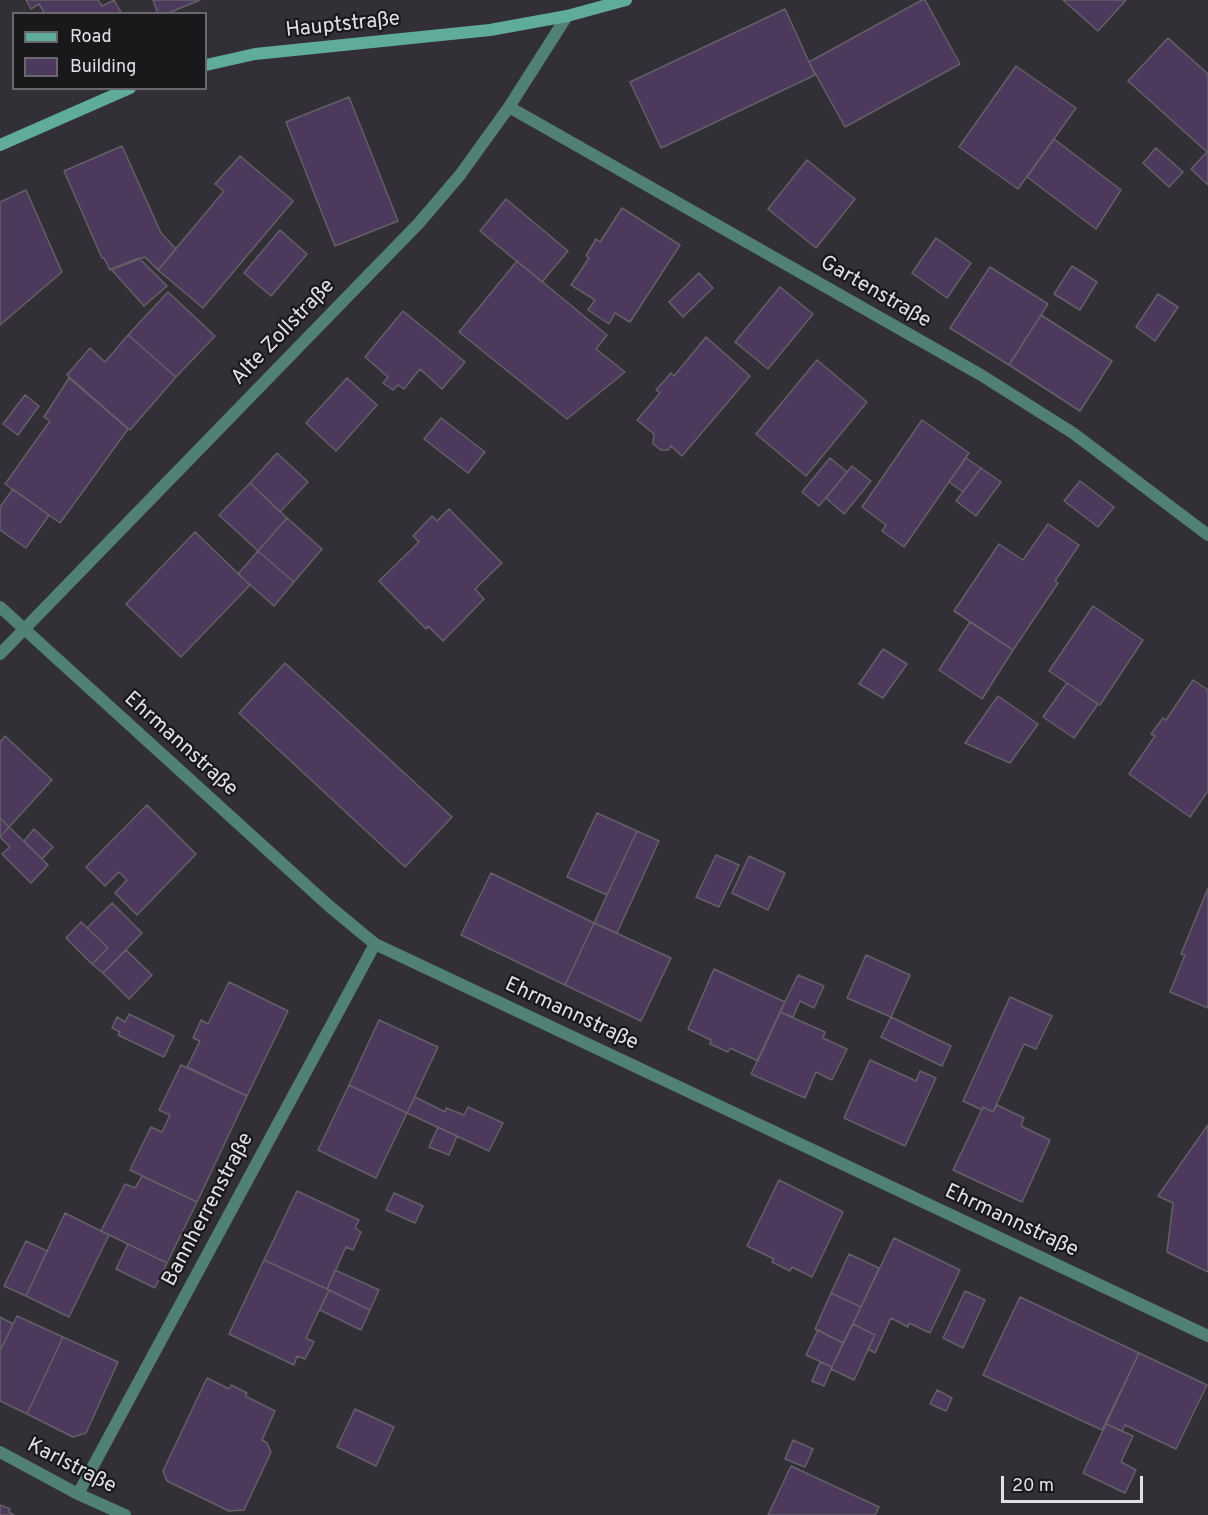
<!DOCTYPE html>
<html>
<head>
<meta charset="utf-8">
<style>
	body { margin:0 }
	#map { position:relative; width:1208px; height:1515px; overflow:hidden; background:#322f36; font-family:Overpass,sans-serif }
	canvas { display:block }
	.legend { position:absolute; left:12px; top:12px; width:195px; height:78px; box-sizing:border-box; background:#19181b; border:2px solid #69686c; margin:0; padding:8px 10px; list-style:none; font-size:18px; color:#e2e0e5 }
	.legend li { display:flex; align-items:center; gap:12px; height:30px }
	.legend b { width:30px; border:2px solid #69686c }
	.scale { position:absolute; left:1001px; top:1476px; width:142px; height:27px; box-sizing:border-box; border:3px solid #e2e0e5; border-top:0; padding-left:8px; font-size:18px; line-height:21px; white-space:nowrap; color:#e2e0e5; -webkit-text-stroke:4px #19181b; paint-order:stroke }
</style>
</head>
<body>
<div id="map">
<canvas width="1208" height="1515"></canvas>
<ul class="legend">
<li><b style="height:8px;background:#5fac9a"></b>Road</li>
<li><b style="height:16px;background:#4c395b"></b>Building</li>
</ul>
<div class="scale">20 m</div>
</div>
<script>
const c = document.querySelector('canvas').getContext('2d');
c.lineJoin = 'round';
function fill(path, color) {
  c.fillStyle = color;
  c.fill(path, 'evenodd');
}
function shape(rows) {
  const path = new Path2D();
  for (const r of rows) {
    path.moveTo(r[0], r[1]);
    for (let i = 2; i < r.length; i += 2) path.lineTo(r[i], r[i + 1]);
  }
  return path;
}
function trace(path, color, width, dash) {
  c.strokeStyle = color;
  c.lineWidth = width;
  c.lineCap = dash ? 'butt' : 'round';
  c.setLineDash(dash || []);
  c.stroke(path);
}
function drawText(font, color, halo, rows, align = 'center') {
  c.font = font + ' Overpass,sans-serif';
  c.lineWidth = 4.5;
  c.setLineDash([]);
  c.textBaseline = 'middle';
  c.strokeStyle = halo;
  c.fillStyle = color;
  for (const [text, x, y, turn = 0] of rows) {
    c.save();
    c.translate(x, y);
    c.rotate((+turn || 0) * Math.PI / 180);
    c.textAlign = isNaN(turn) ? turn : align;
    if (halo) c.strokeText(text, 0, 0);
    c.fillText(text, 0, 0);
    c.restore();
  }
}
const building = shape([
	[26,0,98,0,102,6,114,0,122,14,45,14,39,4,31,9,26,0],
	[153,0,200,0,166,14,158,14,153,0],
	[922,0,925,0,960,64,845,127,809,62,922,0],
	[1063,0,1126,0,1098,31,1063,0],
	[785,9,815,75,661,148,630,82,785,9],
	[1168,38,1208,74,1208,185,1191,169,1207,152,1128,81,1168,38],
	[1016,66,1076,108,1018,189,959,147,1016,66],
	[349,97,398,221,335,246,286,122,349,97],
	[1054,139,1121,190,1096,229,1027,177,1054,139],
	[122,146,161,233,176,249,158,270,145,257,110,270,104,258,102,258,64,171,122,146],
	[1156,148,1183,172,1169,187,1143,163,1156,148],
	[240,156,293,201,203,308,158,270,224,191,215,184,240,156],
	[807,160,855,199,816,248,768,209,807,160],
	[26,190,62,272,0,325,0,202,26,190],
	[506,199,568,251,542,282,480,231,506,199],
	[622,208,680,245,630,322,615,313,609,324,588,310,595,300,571,285,589,258,586,256,596,239,600,242,622,208],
	[280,230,307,254,271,296,244,273,280,230],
	[936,238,971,263,947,298,912,273,936,238],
	[139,258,167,286,144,306,111,269,139,258],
	[517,261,607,335,596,349,625,372,567,419,459,332,517,261],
	[1072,266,1097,282,1080,310,1054,294,1072,266],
	[990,267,1048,304,1009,365,950,328,990,267],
	[699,273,713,288,683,317,669,302,699,273],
	[780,287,813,314,768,369,735,342,780,287],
	[168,292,215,336,176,377,128,335,168,292],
	[1158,294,1178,307,1155,341,1136,327,1158,294],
	[403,311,465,362,442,389,420,369,404,389,398,385,393,390,383,383,388,377,365,357,403,311],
	[1041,315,1112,361,1080,411,1009,365,1041,315],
	[128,335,176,377,130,430,67,375,90,348,105,362,128,335],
	[706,337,750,376,682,456,671,446,668,450,661,450,653,444,654,434,637,420,660,393,656,390,671,373,674,376,706,337],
	[817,360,867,402,806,476,756,434,817,360],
	[69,378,128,429,60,523,5,484,50,421,44,417,69,378],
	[347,378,377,405,336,451,306,423,347,378],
	[25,395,39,406,18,435,3,424,25,395],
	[441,418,485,452,468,473,424,439,441,418],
	[922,420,969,453,904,547,882,531,886,525,862,507,922,420],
	[277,453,308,482,280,512,250,483,277,453],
	[830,458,847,472,819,506,802,492,830,458],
	[966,458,981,468,963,492,949,482,966,458],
	[852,466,871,481,844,514,826,498,852,466],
	[981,468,1001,482,976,516,956,501,981,468],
	[1080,481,1114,507,1098,527,1064,501,1080,481],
	[250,483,287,518,258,551,219,515,250,483],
	[13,489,49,515,26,548,0,530,0,507,13,489],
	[449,509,502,563,475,589,484,599,443,641,428,626,426,629,379,581,419,542,413,536,432,516,437,521,449,509],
	[287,518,322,549,294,582,258,551,287,518],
	[1048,524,1079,545,1055,581,1058,583,1013,650,954,611,999,544,1023,560,1048,524],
	[195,532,250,585,181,657,126,604,195,532],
	[258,551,294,582,274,606,238,574,258,551],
	[1093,606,1143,640,1100,705,1049,671,1093,606],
	[970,622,1013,650,982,699,939,670,970,622],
	[883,649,907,664,883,698,859,684,883,649],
	[285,663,452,817,405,867,239,713,285,663],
	[1193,680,1208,690,1208,791,1190,817,1129,774,1155,736,1151,734,1163,718,1166,720,1193,680],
	[1067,683,1098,704,1074,738,1043,717,1067,683],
	[998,696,1038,724,1010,763,965,743,998,696],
	[5,736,52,780,9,827,0,818,0,742,5,736],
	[147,805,196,854,137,915,115,893,127,880,119,872,105,886,86,867,147,805],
	[597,813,637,831,607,895,567,877,597,813],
	[0,818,9,827,0,837,0,818],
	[9,827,48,865,31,883,2,854,10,847,0,837,9,827],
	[34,829,53,847,42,859,24,841,34,829],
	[637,831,659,841,617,933,594,923,637,831],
	[716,855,739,865,719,907,696,897,716,855],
	[749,856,785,873,768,910,732,893,749,856],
	[491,873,594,923,565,985,461,935,491,873],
	[1208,888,1208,1008,1170,992,1185,955,1181,954,1208,888],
	[112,903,142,933,103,973,92,964,108,948,87,928,112,903],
	[81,922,108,948,92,964,66,938,81,922],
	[594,923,671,958,641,1021,565,985,594,923],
	[126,950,152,975,129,999,103,973,126,950],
	[866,955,910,975,891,1017,847,998,866,955],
	[714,969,785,1002,758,1061,730,1048,728,1052,710,1044,711,1040,688,1029,714,969],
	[798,975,824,986,814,1008,800,1001,793,1017,780,1012,798,975],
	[229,982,288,1011,247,1096,187,1067,200,1041,193,1038,201,1020,208,1024,229,982],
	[1010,997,1052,1016,1036,1049,1024,1044,993,1112,983,1107,982,1110,963,1101,1010,997],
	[780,1012,825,1032,823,1038,847,1049,832,1080,816,1072,805,1098,751,1074,780,1012],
	[129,1014,174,1036,164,1057,118,1035,120,1032,112,1028,117,1017,125,1022,129,1014],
	[891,1017,951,1046,942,1066,881,1037,891,1017],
	[379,1020,438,1047,407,1113,349,1085,379,1020],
	[870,1060,916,1081,920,1071,936,1078,905,1146,844,1118,870,1060],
	[181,1065,247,1096,197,1202,130,1170,151,1127,162,1132,170,1115,159,1110,181,1065],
	[349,1085,407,1113,376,1178,318,1150,349,1085],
	[415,1097,445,1112,446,1108,464,1115,468,1107,503,1123,489,1151,407,1113,415,1097],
	[997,1105,1024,1118,1021,1126,1050,1140,1022,1202,953,1170,983,1107,993,1112,997,1105],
	[1208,1125,1208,1272,1167,1252,1173,1203,1158,1196,1208,1125],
	[438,1127,457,1136,449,1155,429,1147,438,1127],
	[142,1176,197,1202,167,1263,101,1231,125,1184,135,1188,142,1176],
	[779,1180,843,1212,812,1277,792,1267,790,1271,772,1262,774,1259,747,1246,779,1180],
	[297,1191,359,1220,355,1228,361,1232,353,1250,346,1247,327,1289,264,1260,297,1191],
	[394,1193,423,1206,415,1223,386,1210,394,1193],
	[65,1213,109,1235,69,1317,26,1296,65,1213],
	[894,1238,960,1270,930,1333,909,1323,908,1327,891,1318,875,1353,868,1349,875,1335,853,1324,894,1238],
	[26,1241,47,1251,26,1296,4,1286,26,1241],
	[128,1244,167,1263,155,1288,116,1269,128,1244],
	[849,1254,879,1268,861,1307,831,1293,849,1254],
	[264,1260,329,1290,306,1338,314,1342,305,1359,297,1356,294,1365,229,1334,264,1260],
	[335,1270,379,1290,370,1310,327,1289,335,1270],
	[329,1290,370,1310,361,1330,320,1310,329,1290],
	[965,1291,985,1300,963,1348,943,1338,965,1291],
	[831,1293,861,1307,843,1343,815,1329,831,1293],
	[1020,1297,1139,1353,1102,1430,983,1375,1020,1297],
	[17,1316,63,1337,27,1414,0,1401,0,1351,17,1316],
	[0,1317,13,1324,0,1351,0,1317],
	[853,1324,875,1335,854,1380,831,1369,853,1324],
	[818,1330,843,1343,832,1367,806,1355,818,1330],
	[63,1337,118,1362,86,1433,73,1437,27,1414,63,1337],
	[1139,1353,1207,1385,1176,1449,1125,1425,1122,1431,1106,1424,1139,1353],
	[820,1362,832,1367,824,1386,812,1381,820,1362],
	[207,1378,229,1389,231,1385,247,1393,245,1396,275,1411,262,1440,267,1443,271,1452,244,1510,229,1511,167,1481,163,1471,207,1378],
	[937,1390,952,1398,946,1411,930,1404,937,1390],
	[355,1409,394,1427,376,1466,337,1447,355,1409],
	[1106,1424,1133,1436,1121,1462,1136,1470,1125,1493,1083,1473,1106,1424],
	[793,1440,813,1449,805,1467,785,1459,793,1440],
	[791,1466,879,1507,875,1515,768,1515,791,1466],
	[0,1505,10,1509,9,1512,14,1515,0,1515,0,1505]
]);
const street = shape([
	[509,107,981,375,1073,433,1208,535],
	[0,607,329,906,375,944,1208,1336],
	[0,654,419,223,460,175,509,107,567,16],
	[0,1452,78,1494,125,1515],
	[78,1494,375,944]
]);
const secondary = shape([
	[206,65,255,54,490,30,567,16,626,0],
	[0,145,130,88]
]);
const streetNames = [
	["Hauptstraße",343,26,-6],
	["Gartenstraße",875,293,30],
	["Alte Zollstraße",284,333,-46],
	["Ehrmannstraße",180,745,42],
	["Ehrmannstraße",571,1015,25],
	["Bannherrenstraße",209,1210,-62],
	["Ehrmannstraße",1011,1222,25],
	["Karlstraße",71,1467,27]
];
fill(building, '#4c395b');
trace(building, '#646068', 1.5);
trace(street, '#518074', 12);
trace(secondary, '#5fac9a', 12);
drawText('21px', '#e2e0e5', '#19181b', streetNames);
</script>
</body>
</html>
